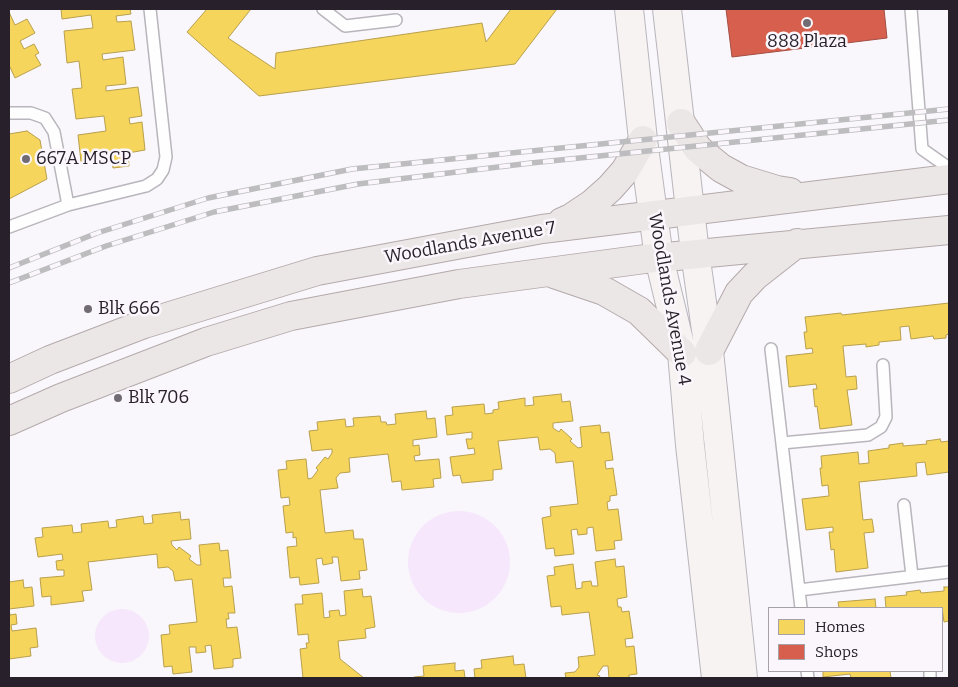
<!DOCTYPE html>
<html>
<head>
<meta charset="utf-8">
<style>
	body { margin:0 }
	#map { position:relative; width:958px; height:687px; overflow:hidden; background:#f9f7fb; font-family:Bitter,serif }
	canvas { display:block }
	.frame { position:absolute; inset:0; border:10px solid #28212b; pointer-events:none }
	.legend { position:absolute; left:768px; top:607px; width:175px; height:65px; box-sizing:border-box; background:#faf6fc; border:1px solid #a6a1a8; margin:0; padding:6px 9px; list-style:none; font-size:15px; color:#28212b }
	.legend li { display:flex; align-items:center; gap:10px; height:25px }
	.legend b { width:25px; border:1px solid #a6a1a8 }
</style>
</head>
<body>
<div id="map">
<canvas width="958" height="687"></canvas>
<div class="frame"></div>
<ul class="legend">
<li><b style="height:14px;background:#f6d55c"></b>Homes</li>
<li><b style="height:14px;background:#d6604d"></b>Shops</li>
</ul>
</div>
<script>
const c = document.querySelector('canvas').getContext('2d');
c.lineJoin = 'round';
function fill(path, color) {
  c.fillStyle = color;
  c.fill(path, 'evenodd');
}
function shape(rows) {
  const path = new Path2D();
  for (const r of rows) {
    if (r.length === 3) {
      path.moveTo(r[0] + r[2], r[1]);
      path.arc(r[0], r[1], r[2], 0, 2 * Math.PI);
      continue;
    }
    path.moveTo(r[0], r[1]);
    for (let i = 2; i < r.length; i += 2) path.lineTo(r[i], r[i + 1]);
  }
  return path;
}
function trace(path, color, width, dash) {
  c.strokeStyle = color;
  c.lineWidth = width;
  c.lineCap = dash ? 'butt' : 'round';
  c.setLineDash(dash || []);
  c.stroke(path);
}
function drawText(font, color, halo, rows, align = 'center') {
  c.font = font + ' Bitter,serif';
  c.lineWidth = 5;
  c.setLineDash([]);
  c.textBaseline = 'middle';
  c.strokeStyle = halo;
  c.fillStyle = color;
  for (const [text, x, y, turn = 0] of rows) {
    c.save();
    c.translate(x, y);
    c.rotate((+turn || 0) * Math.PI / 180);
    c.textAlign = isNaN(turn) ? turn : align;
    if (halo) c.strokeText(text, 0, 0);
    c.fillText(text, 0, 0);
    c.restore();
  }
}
const green = shape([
	[459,562,51],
	[122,636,27]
]);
const homes = shape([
	[61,9,130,9,131,14,116,16,117,22,131,21,135,50,102,54,103,60,123,57,126,84,106,86,106,91,138,87,142,116,129,118,130,124,142,122,145,150,128,153,129,166,113,168,111,152,102,153,103,163,93,164,93,161,81,162,78,135,106,131,104,116,76,119,72,89,82,88,79,61,67,63,64,31,93,28,91,15,62,19,61,9],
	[207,9,251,9,228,38,275,69,276,53,482,23,486,42,511,9,557,9,515,64,259,96,187,32,207,9],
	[9,12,15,25,27,19,35,33,20,41,24,49,34,44,39,53,35,55,41,65,15,78,9,65,9,12],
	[27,131,40,140,47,179,9,199,9,134,27,131],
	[949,303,949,334,946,335,946,338,934,339,933,336,911,339,909,326,900,327,901,340,879,342,879,345,866,347,866,344,843,346,846,377,856,376,857,389,847,390,852,425,820,429,817,406,815,407,813,389,817,389,816,384,789,387,786,356,813,353,812,348,806,349,804,332,807,332,805,317,841,313,842,315,949,303],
	[561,394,562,402,570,401,573,421,553,423,553,428,559,432,561,429,572,439,570,441,578,448,582,447,580,427,600,425,601,433,609,432,613,460,605,461,606,469,613,468,617,495,610,496,610,501,607,502,608,510,618,509,622,540,614,541,615,549,596,551,593,527,587,528,587,534,578,535,577,529,571,530,574,554,555,556,554,548,546,549,542,518,551,516,550,507,578,504,573,461,556,463,555,453,550,449,540,450,538,437,498,441,502,469,493,470,493,480,462,483,460,475,453,476,450,457,475,454,474,448,468,449,466,439,472,439,472,432,447,435,445,416,453,415,452,407,484,404,485,414,493,413,493,410,499,409,498,402,525,398,525,406,534,405,533,397,561,394],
	[426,411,427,419,435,418,437,437,413,440,413,446,419,445,420,455,414,456,415,461,439,459,441,478,433,479,434,487,402,490,401,481,392,482,388,454,349,458,350,472,340,473,336,478,338,488,320,490,325,533,353,530,354,539,363,539,367,570,359,571,360,579,341,581,338,557,332,557,333,563,323,565,322,558,316,559,319,583,300,585,299,577,290,578,287,547,297,546,296,537,293,538,293,532,286,533,283,506,290,505,289,497,281,498,278,470,287,469,286,461,306,459,308,479,312,478,318,470,316,468,325,457,328,459,332,453,332,449,312,451,309,431,318,430,317,422,345,419,346,427,354,426,353,418,380,416,381,422,386,422,387,425,396,424,395,414,426,411],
	[940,439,941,442,949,441,949,472,927,475,925,462,916,463,917,476,859,482,863,520,872,519,874,532,864,533,868,568,836,572,834,549,831,550,829,532,833,532,833,527,806,530,802,499,829,496,828,485,822,486,820,468,822,468,821,456,858,452,859,464,869,463,868,451,889,448,889,445,903,443,903,446,927,444,926,441,940,439],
	[180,512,181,520,189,519,191,539,171,541,172,545,177,550,179,547,191,556,189,559,197,565,201,565,199,545,219,543,220,551,228,550,231,578,223,578,224,587,232,586,235,613,228,613,229,619,226,619,227,628,237,627,241,658,233,659,233,667,214,669,211,645,205,646,206,652,196,653,196,647,189,647,192,672,173,674,172,666,164,667,161,635,170,634,169,625,197,622,192,579,175,581,173,571,168,567,158,568,157,554,88,562,92,590,82,591,84,601,51,605,51,596,42,597,40,578,64,576,64,570,57,570,56,561,63,560,62,554,38,557,35,538,43,537,42,528,72,525,73,533,82,532,81,524,108,521,109,528,117,527,116,520,143,516,144,524,153,523,152,515,180,512],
	[615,559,616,567,624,566,627,597,617,599,618,607,621,607,622,612,629,611,633,638,625,639,626,647,634,646,637,674,629,675,629,678,609,678,608,666,603,666,597,675,600,676,599,678,566,678,565,673,575,672,579,667,578,657,595,655,589,612,562,615,561,606,551,607,547,576,555,575,554,567,573,564,576,589,582,588,582,582,591,581,592,586,598,586,595,562,615,559],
	[23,580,24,588,32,587,34,606,9,609,10,615,16,614,17,624,11,625,12,631,36,628,38,647,30,648,31,656,9,659,9,582,23,580],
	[944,587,949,587,949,621,944,622,942,608,886,608,885,597,907,595,906,592,920,590,921,593,944,591,944,587],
	[362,589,363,597,371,596,375,627,365,629,366,638,338,641,340,659,364,678,303,678,300,649,307,648,306,643,309,643,308,634,298,635,295,604,303,604,302,595,322,593,324,618,330,617,329,611,339,610,340,616,346,615,344,591,362,589],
	[875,599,876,608,839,608,838,602,875,599],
	[513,656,514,665,524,664,526,678,475,678,474,669,482,668,481,660,513,656],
	[455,663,455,671,464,670,465,678,415,678,414,677,424,676,423,666,455,663],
	[823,671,890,671,891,678,851,678,850,674,823,677,823,671]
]);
const shops = shape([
	[726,9,884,9,887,38,732,57,726,9]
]);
const service = shape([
	[323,9,345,26,396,20],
	[911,9,922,149,949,168],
	[9,113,31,113,45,118,54,132,68,205],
	[9,227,68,205,146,186,157,179,163,170,166,157,150,9],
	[771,349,801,608],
	[782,443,868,435,881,427,886,417,883,365],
	[904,505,912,576],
	[799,590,949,572],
	[807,671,808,678],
	[930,678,930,671]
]);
const secondary = shape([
	[629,9,643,140,659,258,682,353,690,445,716,678],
	[667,9,695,253,709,351,743,678]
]);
const primary = shape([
	[681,123,698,149,721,168,741,179,777,190,790,192],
	[562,222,571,218,592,204,610,188,625,171,643,140],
	[554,274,604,291,639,311,682,353],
	[709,351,739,293,755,276,797,243],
	[9,379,50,360,144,324,317,271,542,229,949,179],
	[9,421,61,398,206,342,291,316,459,284,645,259,949,230]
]);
const rail = shape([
	[9,268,97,233,208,198,352,169,949,109],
	[9,283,106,246,214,212,358,184,531,163,949,120]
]);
const markers = [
	[807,23,5,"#716c74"],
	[26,159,5,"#716c74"],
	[88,309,5,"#716c74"],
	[118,398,5,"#716c74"]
];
const poiNames = [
	["888 Plaza",807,42,"center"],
	["667A MSCP",36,159],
	["Blk 666",98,309],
	["Blk 706",128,398]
];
const streetNames = [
	["Woodlands Avenue 7",470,243,-10],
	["Woodlands Avenue 4",669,299,80]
];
fill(green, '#f6e7fc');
fill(homes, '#f6d55c');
trace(homes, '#b89f4d', 1);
fill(shops, '#d6604d');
trace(shops, '#a24d43', 1);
trace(service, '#b9b5bc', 14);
trace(secondary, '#b9b5bc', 30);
trace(primary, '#b4a9ab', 30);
trace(service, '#fefefe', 11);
trace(secondary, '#f6f3f2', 28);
trace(primary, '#ece7e7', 28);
trace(rail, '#bdbcbe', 5.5);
trace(rail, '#faf6fc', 4, [11]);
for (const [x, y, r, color] of markers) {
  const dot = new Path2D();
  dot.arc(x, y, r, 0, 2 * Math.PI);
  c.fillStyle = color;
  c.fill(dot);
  trace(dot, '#faf6fc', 2);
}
drawText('18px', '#28212b', '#faf6fc', poiNames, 'left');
drawText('18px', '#28212b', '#faf6fc', streetNames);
</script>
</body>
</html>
